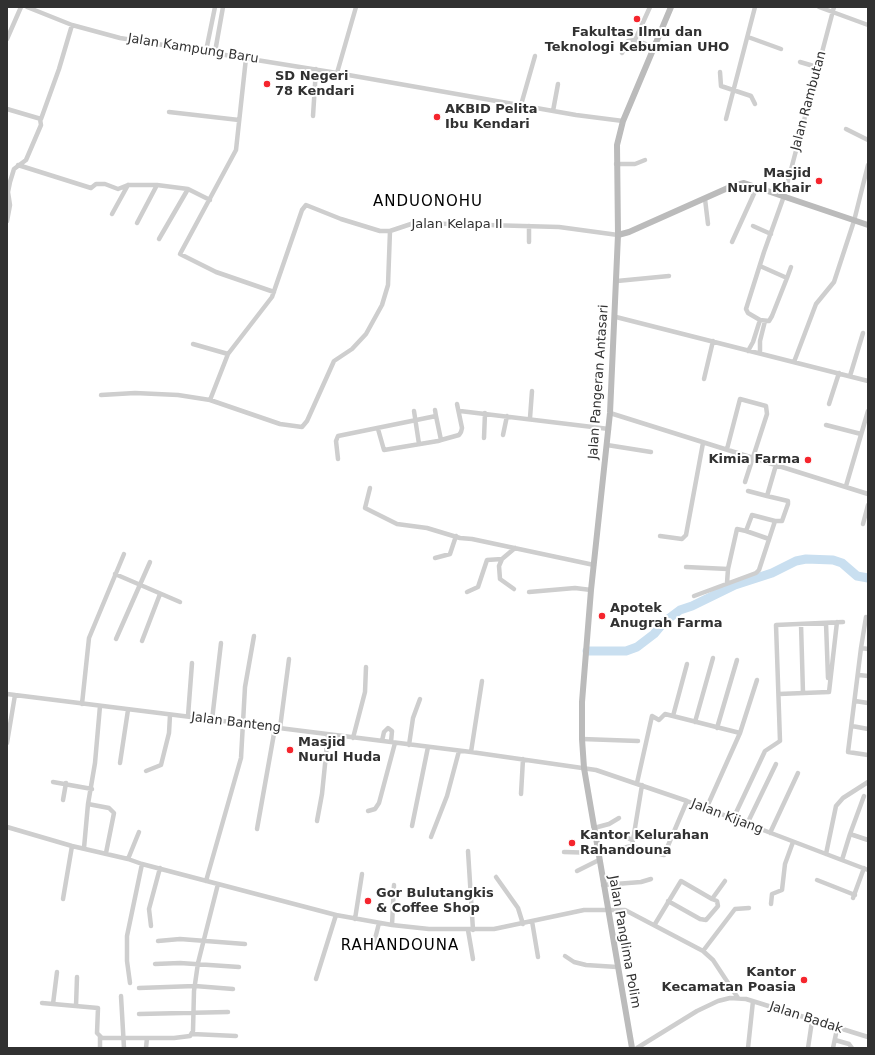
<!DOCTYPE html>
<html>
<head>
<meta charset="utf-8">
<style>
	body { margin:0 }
	#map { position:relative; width:875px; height:1055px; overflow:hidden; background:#fff; font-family:"DejaVu Sans",sans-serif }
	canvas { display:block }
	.frame { position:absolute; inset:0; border:8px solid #313131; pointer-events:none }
</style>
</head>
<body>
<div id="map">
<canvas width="875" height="1055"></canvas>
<div class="frame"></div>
</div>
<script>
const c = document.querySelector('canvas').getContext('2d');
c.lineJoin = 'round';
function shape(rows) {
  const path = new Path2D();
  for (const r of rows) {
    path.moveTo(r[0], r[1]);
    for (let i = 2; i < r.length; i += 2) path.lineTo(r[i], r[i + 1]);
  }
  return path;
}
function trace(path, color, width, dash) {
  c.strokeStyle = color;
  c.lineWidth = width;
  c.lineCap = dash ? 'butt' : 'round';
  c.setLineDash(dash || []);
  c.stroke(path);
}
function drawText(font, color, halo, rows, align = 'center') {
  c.font = font + ' "DejaVu Sans",sans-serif';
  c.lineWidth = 4;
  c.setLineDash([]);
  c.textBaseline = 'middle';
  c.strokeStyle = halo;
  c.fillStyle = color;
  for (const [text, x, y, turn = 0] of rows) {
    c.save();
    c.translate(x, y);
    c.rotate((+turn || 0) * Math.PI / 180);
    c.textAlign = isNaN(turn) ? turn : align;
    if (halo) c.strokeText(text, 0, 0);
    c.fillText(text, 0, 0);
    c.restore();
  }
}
const river = shape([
	[587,651,626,651,637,647,654,634,664,622,680,610,692,606,735,585,772,573,796,561,806,559,833,560,842,563,857,576,868,578]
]);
const street = shape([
	[27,7,72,25,120,38,337,73,576,115,623,121],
	[819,7,868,25],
	[748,37,781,49],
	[7,39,21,7],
	[635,40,654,47],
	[206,51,215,7],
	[215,52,223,7],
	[622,53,628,41,635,40,650,7],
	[246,58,236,150,180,254,216,272,274,292],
	[800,62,817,67],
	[720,72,721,86,751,96,755,104],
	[337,73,356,7],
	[521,105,535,56],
	[7,109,41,119,59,69,72,25],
	[553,111,558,84],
	[169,112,239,120],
	[313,116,316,69],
	[726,119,755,7],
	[846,129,868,140],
	[616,164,635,164,645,160],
	[18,165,91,188,96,184,105,184,118,189,128,185,157,185,188,189,210,200],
	[705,199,708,224],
	[112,214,128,185],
	[7,221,10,205,8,192,10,182,14,169,26,160,41,125,40,119],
	[137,223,157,185],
	[529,226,529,242],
	[753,226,771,234],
	[159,239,188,189],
	[732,242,757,187],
	[760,266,787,278,772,316,769,321,760,320,748,313,746,309,764,252,784,196,834,7],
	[787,278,791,267],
	[617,281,669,276],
	[616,317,868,381],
	[193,344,228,354],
	[748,351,753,342,760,320],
	[760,353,760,341,765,321],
	[794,362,816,304,834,282,854,221,868,165],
	[850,376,863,333],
	[704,379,713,341],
	[101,395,135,393,178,395,210,400,280,424,302,427,307,421,334,361,352,349,366,334,382,305,388,285,390,231],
	[210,400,228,354,272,297,302,210,306,205,341,219,380,231,390,231,414,223,559,227,618,235],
	[829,404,839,373],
	[414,411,419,444],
	[460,411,609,429],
	[610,413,868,494],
	[530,418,532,391],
	[826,425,861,434],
	[378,429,384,450,438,441,441,440,436,416],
	[503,435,507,416],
	[484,438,485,413],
	[441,440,459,435,461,432,462,428,457,404],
	[607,445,651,452],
	[727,449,740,399,766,406,767,414,745,482],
	[338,459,336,441,338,436,436,416,435,410],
	[846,486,868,411],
	[370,488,365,508,397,524,427,528,460,538,472,539,594,565],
	[748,491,767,496],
	[863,524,868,505],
	[746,531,769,539],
	[660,536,682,539,686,535,703,443],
	[435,558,450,554,456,536],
	[502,559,499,566,500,579,514,589],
	[686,567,728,569,737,529,746,531,752,515,775,521],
	[115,574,180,602],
	[727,583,728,569],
	[467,592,478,587,487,560,502,559,515,548],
	[529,592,575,588,591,590],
	[694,596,756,573,759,570,775,521,782,521,788,504,788,501,767,496,776,465],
	[826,623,828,678],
	[801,624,803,693],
	[116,639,150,562],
	[142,641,160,594],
	[861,648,866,617],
	[868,649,861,648,848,752,868,755],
	[859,675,868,676],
	[829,692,837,622],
	[7,694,471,752,596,770,687,801,868,870],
	[779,694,829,692],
	[855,701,868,703],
	[82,704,89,638,124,554],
	[188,716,192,663],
	[673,716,687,664],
	[212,720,221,643],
	[695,722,713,658],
	[852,726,868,729],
	[280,728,289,659],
	[717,728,737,660],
	[353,738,365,692,366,667],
	[582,739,638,741],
	[382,741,384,732,388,728,392,731,391,742],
	[7,743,15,695],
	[409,745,413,718,420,699],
	[471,752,482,681],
	[120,763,128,710],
	[146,771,161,765,169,733,170,715],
	[53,782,92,789],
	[637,783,652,716,659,720,665,714,740,733],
	[521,794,523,759],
	[63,800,66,783],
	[88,804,95,763,100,706],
	[706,809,740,733,757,680],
	[368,811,375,809,379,803,395,743],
	[733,819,765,751,780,741,776,625,843,622],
	[317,821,322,794,328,735],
	[747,824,776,764],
	[412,826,428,747],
	[7,827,72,846,128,859,142,864,336,915,392,925,429,929,494,929,584,910,625,910,703,951,713,960,738,998],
	[594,828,609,824,619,818],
	[257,829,275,728],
	[770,833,798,773],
	[850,834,864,796],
	[431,837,447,796,459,751],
	[596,838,624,837,633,840,632,846,664,855,687,801],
	[633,840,642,785],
	[84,848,88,804,109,808,114,813,106,853],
	[468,851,473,930],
	[564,852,598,853,632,846],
	[826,854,836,806,843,798,868,782],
	[128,859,139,832],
	[842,860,850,834,868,840],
	[577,871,599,860],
	[496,877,518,908,523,924],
	[817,880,855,895],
	[206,881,241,758,245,687,254,636],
	[603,885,641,882,651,879],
	[853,898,864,868],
	[63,899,72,846],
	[668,901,700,919,706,920,718,906,717,901,712,899],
	[771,904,772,894,782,890,785,864,793,842],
	[355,919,362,874],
	[532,921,538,957],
	[655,924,681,881,712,899,725,881],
	[392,925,394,885],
	[151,926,149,909,160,868],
	[468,930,473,959],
	[158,941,180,939,245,944],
	[374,943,379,923],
	[703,951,735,909,749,908],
	[565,956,574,962,586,965,617,967],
	[155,964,180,963,239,967],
	[316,979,336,915],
	[130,983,127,961,127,936,142,864],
	[139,988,195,986,233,989],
	[121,996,124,1048],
	[42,1003,98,1008,97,1033,102,1038,174,1038,190,1036,193,1031,194,991,198,963,218,884],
	[53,1004,57,972],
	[76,1006,77,977],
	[139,1014,228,1012],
	[192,1034,236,1036],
	[835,1040,849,1044,852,1048],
	[100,1048,100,1037],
	[146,1048,147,1038],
	[637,1048,697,1011,718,1001,730,998,746,999,868,1037],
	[748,1048,753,1001],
	[808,1048,812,1021],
	[833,1048,837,1029]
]);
const secondary = shape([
	[618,235,629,232,730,187,744,183,868,225],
	[632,1048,584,768,582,739,582,702,591,590,610,413,618,235,617,145,623,121,671,7]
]);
const markers = [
	[637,19,4,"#f5252d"],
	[267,84,4,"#f5252d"],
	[437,117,4,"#f5252d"],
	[819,181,4,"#f5252d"],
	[808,460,4,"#f5252d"],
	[602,616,4,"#f5252d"],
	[290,750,4,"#f5252d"],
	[572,843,4,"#f5252d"],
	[368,901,4,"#f5252d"],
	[804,980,4,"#f5252d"]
];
const poiNames = [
	["Fakultas Ilmu dan",637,33,"center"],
	["Teknologi Kebumian UHO",637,48,"center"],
	["SD Negeri",275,77],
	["78 Kendari",275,92],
	["AKBID Pelita",445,110],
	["Ibu Kendari",445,125],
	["Masjid",811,174,"right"],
	["Nurul Khair",811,189,"right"],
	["Kimia Farma",800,460,"right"],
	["Apotek",610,609],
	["Anugrah Farma",610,624],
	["Masjid",298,743],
	["Nurul Huda",298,758],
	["Kantor Kelurahan",580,836],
	["Rahandouna",580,851],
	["Gor Bulutangkis",376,894],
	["& Coffee Shop",376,909],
	["Kantor",796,973,"right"],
	["Kecamatan Poasia",796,988,"right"]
];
const streetNames = [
	["Jalan Kampung Baru",193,49,9],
	["Jalan Rambutan",809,101,-75],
	["Jalan Kelapa II",457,225],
	["Jalan Pangeran Antasari",599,382,-86],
	["Jalan Banteng",236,723,7],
	["Jalan Kijang",727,817,21],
	["Jalan Panglima Polim",624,942,80],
	["Jalan Badak",806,1018,18]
];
const quarterNames = [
	["ANDUONOHU",428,202],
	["RAHANDOUNA",400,946]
];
trace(river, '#c9dff0', 9);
trace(street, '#cecece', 4.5);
trace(secondary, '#bbb', 6);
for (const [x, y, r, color] of markers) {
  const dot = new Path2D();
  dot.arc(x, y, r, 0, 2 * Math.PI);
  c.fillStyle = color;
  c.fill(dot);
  trace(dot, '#fff', 1.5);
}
drawText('bold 13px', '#313131', '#fff', poiNames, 'left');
drawText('13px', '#313131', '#fff', streetNames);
c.letterSpacing = '1px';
drawText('15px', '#000', '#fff', quarterNames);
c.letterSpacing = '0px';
</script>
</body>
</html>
